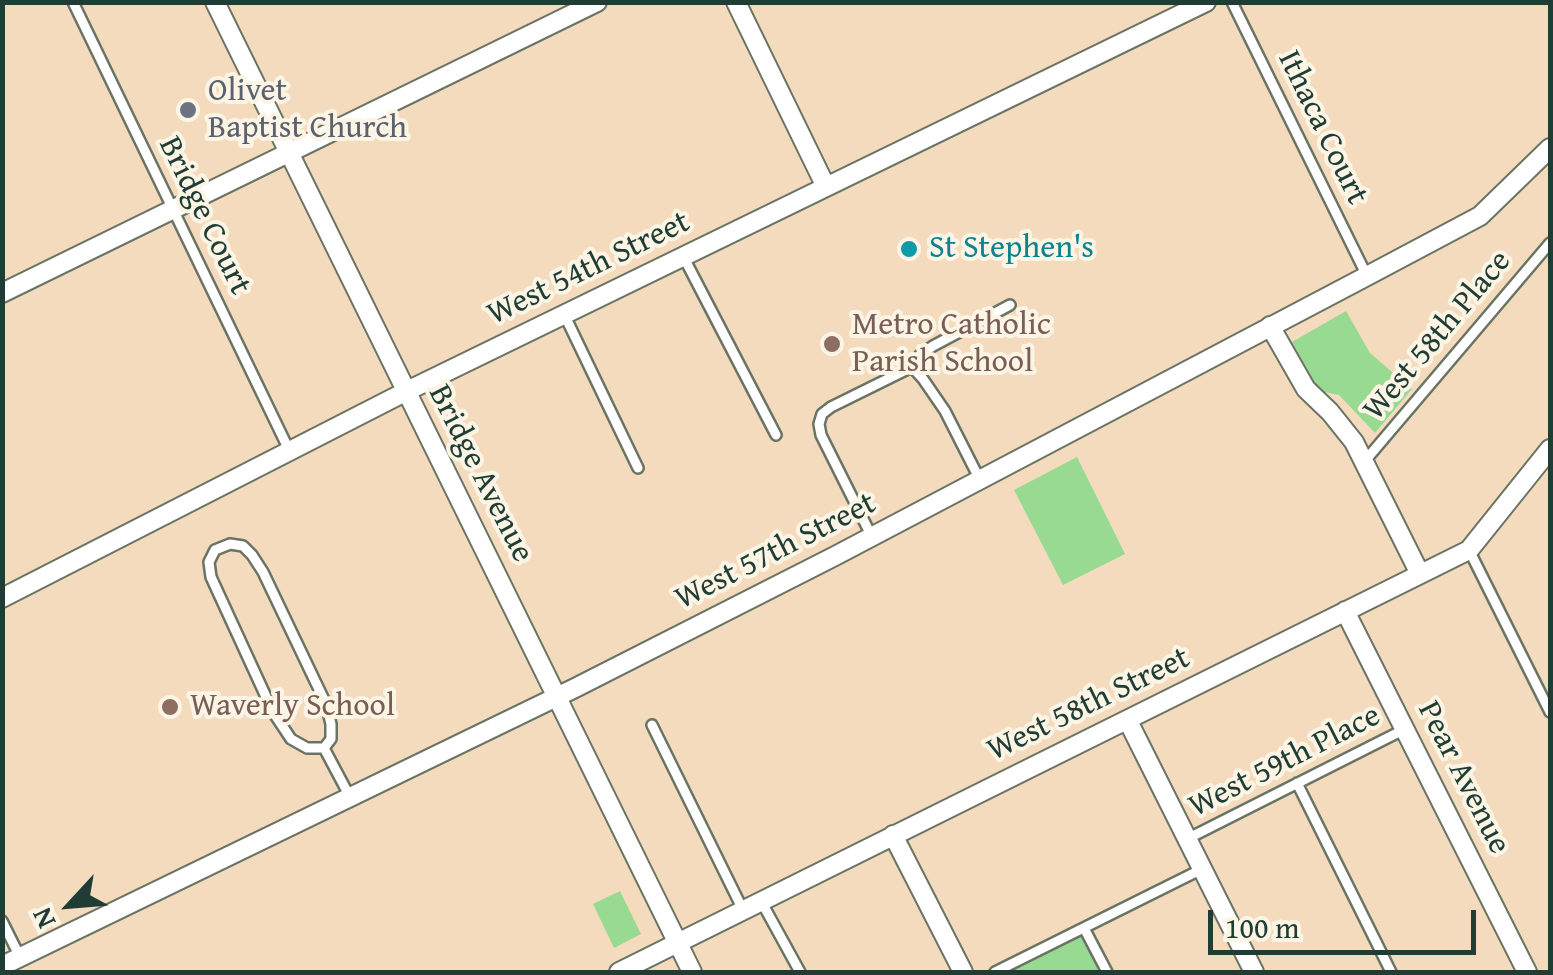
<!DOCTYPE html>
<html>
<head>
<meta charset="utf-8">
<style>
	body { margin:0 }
	#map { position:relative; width:1553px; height:975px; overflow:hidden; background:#f5dbbe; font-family:"Gentium Book Plus",serif }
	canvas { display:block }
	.frame { position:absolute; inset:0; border:5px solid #1f3d34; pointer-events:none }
	.north { position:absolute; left:20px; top:855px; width:100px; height:100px; -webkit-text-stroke:8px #fcf5e5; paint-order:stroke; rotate:244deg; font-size:28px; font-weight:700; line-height:40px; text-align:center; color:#1f3d34 }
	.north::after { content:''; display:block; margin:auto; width:35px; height:45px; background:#1f3d34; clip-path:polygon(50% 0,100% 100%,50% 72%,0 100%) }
	.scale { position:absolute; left:1208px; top:910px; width:268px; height:45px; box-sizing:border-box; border:5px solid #1f3d34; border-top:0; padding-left:12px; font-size:30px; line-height:35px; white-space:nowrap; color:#1f3d34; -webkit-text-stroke:8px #fcf5e5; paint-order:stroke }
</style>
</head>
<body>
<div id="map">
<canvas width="1553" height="975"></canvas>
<div class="frame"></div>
<div class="north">N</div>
<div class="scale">100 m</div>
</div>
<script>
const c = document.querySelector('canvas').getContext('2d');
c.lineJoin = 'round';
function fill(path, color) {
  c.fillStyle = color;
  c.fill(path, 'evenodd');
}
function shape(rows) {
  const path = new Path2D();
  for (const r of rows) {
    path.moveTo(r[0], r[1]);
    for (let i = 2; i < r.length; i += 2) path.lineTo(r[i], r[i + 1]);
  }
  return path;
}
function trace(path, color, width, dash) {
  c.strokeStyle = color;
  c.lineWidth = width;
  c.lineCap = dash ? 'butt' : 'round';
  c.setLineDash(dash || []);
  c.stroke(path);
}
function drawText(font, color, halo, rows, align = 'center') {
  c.font = font + ' "Gentium Book Plus",serif';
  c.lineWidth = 8;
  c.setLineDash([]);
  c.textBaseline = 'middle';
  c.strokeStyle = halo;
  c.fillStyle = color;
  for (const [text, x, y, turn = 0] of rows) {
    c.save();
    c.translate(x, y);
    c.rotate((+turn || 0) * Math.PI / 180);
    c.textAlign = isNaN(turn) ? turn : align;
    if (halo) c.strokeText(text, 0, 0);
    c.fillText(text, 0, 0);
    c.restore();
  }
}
const green = shape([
	[1346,311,1370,353,1412,389,1375,433,1339,395,1319,391,1292,342],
	[1077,457,1125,554,1063,585,1014,490],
	[620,891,641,934,614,948,593,904],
	[1084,928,1107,972,995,972]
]);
const lane = shape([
	[73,2,290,452],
	[1232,2,1367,276],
	[683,256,776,435],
	[564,314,638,468],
	[912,367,920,355,933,346,1010,305],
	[1364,462,1550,243],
	[872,537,821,435,819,424,822,414,831,407,912,367,923,379,945,411,980,480],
	[230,544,243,546,252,555,263,572,326,704,331,724,331,739,324,748,307,748,291,739,273,712,211,577,209,562,215,550,230,544],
	[1469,550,1550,712],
	[652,725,743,910],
	[324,748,350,797],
	[1297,783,1391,972],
	[1187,839,1403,730],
	[761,901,800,972],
	[2,921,20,957],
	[1084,928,1107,972],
	[995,972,1202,869]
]);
const street = shape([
	[215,2,692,972],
	[736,2,826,187],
	[2,293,597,2],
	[1270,326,1306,389,1330,412,1354,442,1420,574],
	[2,598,405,392,1206,2],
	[1345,611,1527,972],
	[1128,721,1254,972],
	[893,835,963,972],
	[2,966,575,688,835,556,1367,276,1480,216,1550,148],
	[619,972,1469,550,1550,449]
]);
const markers = [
	[188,110,10,"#6b7280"],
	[909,249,10,"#0f9aa8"],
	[832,344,10,"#8d6e63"],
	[170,707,10,"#8d6e63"]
];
const worshipNames = [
	["Olivet",208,92],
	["Baptist Church",208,129]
];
const streetNames = [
	["Ithaca Court",1322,128,64],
	["Bridge Court",204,216,64],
	["West 54th Street",589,269,-26],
	["West 58th Place",1438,336,-50],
	["Bridge Avenue",480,474,63],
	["West 57th Street",776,552,-27],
	["West 58th Street",1089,705,-26],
	["West 59th Place",1285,762,-27],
	["Pear Avenue",1463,778,63]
];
const cultureNames = [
	["St Stephen's",929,249]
];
const educationNames = [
	["Metro Catholic",852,326],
	["Parish School",852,363],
	["Waverly School",190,707]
];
fill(green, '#98da92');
trace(lane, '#6a7464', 14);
trace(street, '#6a7464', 22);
trace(lane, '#fff', 9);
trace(street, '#fff', 18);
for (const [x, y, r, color] of markers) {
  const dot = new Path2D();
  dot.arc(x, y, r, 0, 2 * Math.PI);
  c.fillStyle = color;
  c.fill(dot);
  trace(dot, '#fcf5e5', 4);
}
drawText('32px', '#5b616d', '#fcf5e5', worshipNames, 'left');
drawText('32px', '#1f3d34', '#fcf5e5', streetNames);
drawText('32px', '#0d838f', '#fcf5e5', cultureNames, 'left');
drawText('32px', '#785e54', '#fcf5e5', educationNames, 'left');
</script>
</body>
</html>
